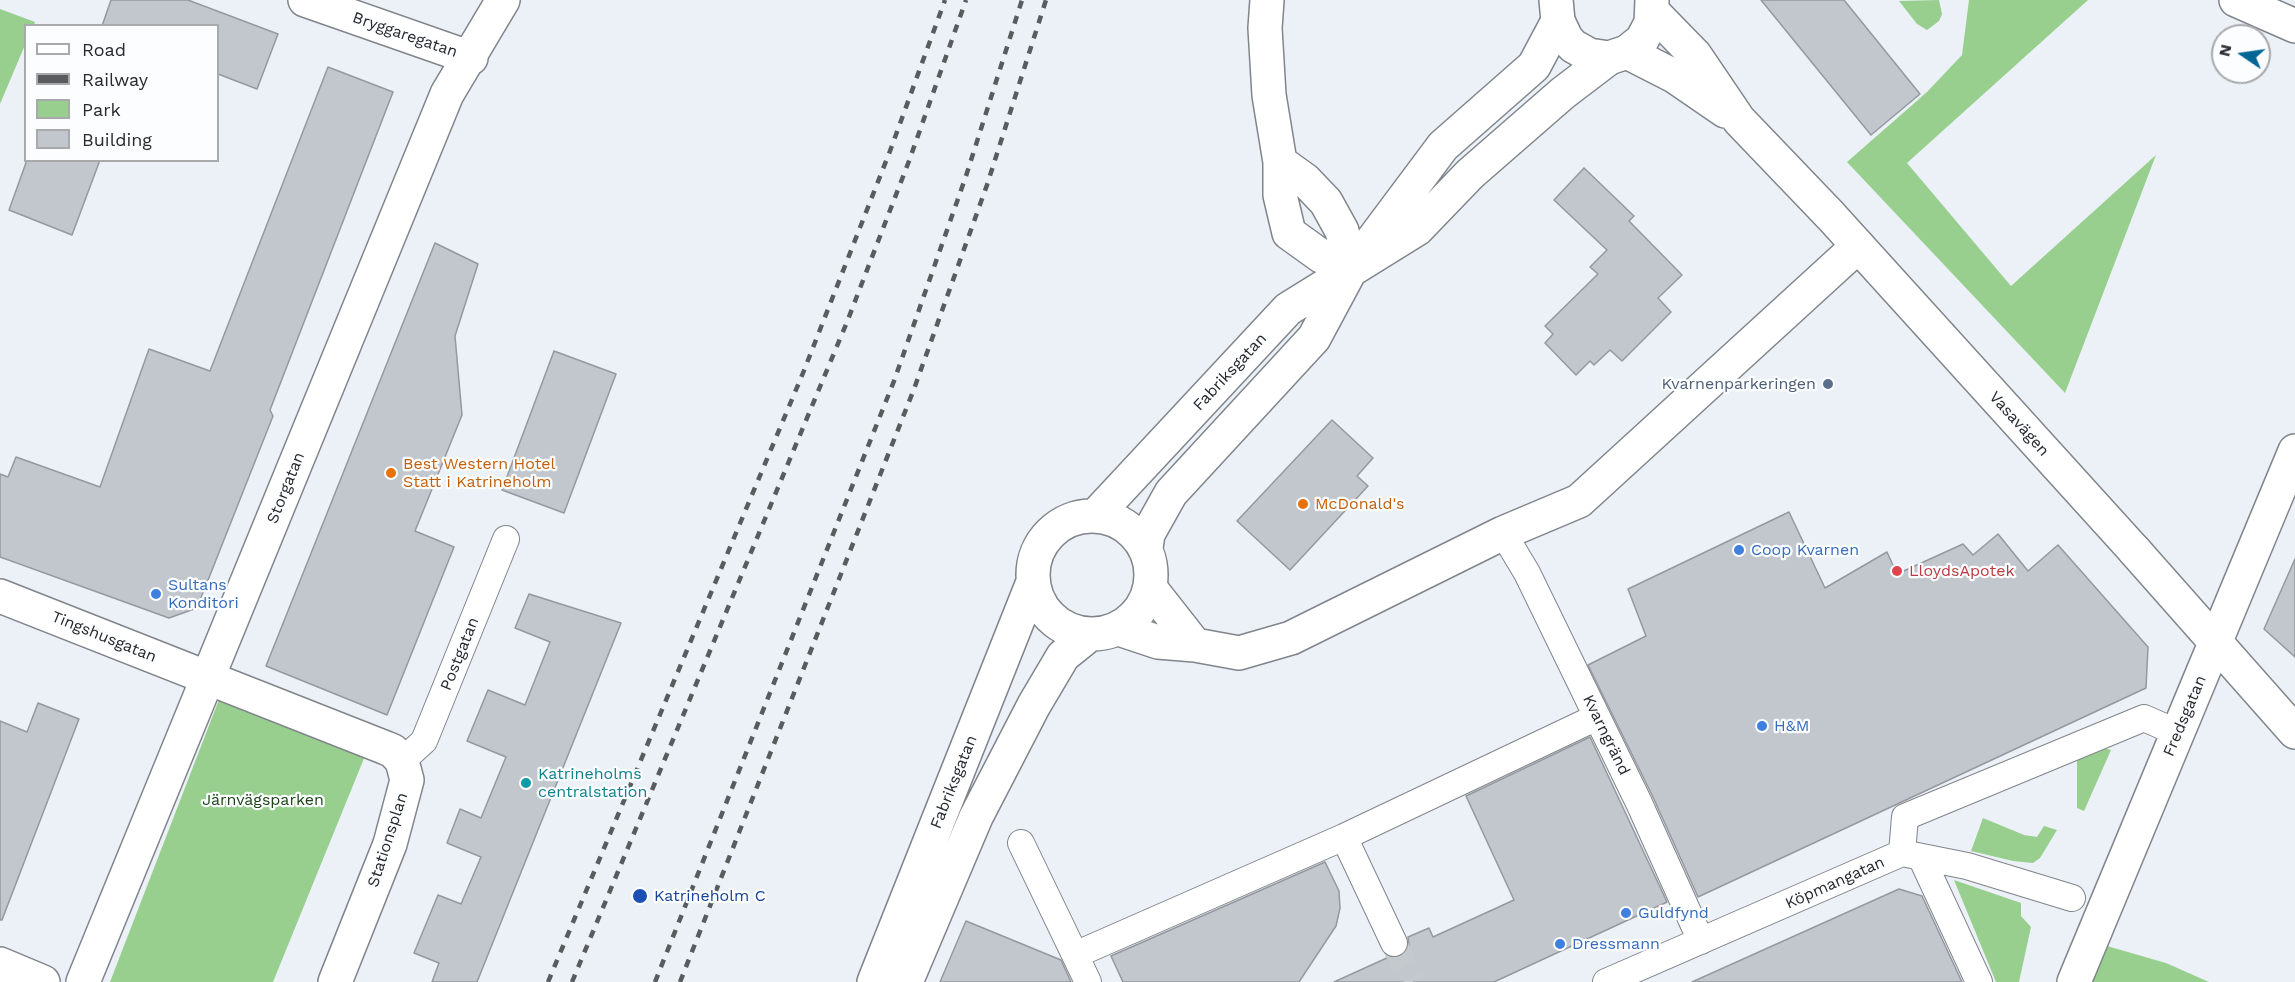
<!DOCTYPE html>
<html>
<head>
<meta charset="utf-8">
<style>
	body { margin:0 }
	#map { position:relative; width:2295px; height:982px; overflow:hidden; background:#ebf1f7; font-family:"Work Sans",sans-serif }
	canvas { display:block }
	.legend { position:absolute; left:24px; top:24px; width:195px; height:138px; box-sizing:border-box; background:#fcfdff; border:2px solid #a7a9ab; margin:0; padding:8px 10px; list-style:none; font-size:18px; color:#272a2c }
	.legend li { display:flex; align-items:center; gap:12px; height:30px }
	.legend b { width:30px; border:2px solid #a7a9ab }
	.north { position:absolute; left:2211px; top:24px; width:60px; height:60px; box-sizing:border-box; background:#fcfdff; border:2px solid #a7a9ab; border-radius:50%; rotate:283deg; font-size:16px; font-weight:700; line-height:24px; text-align:center; color:#272a2c }
	.north::after { content:''; display:block; margin:auto; width:21px; height:27px; background:#026695; clip-path:polygon(50% 0,100% 100%,50% 72%,0 100%) }
</style>
</head>
<body>
<div id="map">
<canvas width="2295" height="982"></canvas>
<ul class="legend">
<li><b style="height:8px;background:#fff"></b>Road</li>
<li><b style="height:8px;background:#585c5f"></b>Railway</li>
<li><b style="height:16px;background:#98cf8e"></b>Park</li>
<li><b style="height:16px;background:#c1c7cd"></b>Building</li>
</ul>
<div class="north">N</div>
</div>
<script>
const c = document.querySelector('canvas').getContext('2d');
c.lineJoin = 'round';
function fill(path, color) {
  c.fillStyle = color;
  c.fill(path, 'evenodd');
}
function shape(rows) {
  const path = new Path2D();
  for (const r of rows) {
    if (r.length === 3) {
      path.moveTo(r[0] + r[2], r[1]);
      path.arc(r[0], r[1], r[2], 0, 2 * Math.PI);
      continue;
    }
    path.moveTo(r[0], r[1]);
    for (let i = 2; i < r.length; i += 2) path.lineTo(r[i], r[i + 1]);
  }
  return path;
}
function trace(path, color, width, dash) {
  c.strokeStyle = color;
  c.lineWidth = width;
  c.lineCap = dash ? 'butt' : 'round';
  c.setLineDash(dash || []);
  c.stroke(path);
}
function drawText(font, color, halo, rows, align = 'center') {
  c.font = font + ' "Work Sans",sans-serif';
  c.lineWidth = 4.5;
  c.setLineDash([]);
  c.textBaseline = 'middle';
  c.strokeStyle = halo;
  c.fillStyle = color;
  for (const [text, x, y, turn = 0] of rows) {
    c.save();
    c.translate(x, y);
    c.rotate((+turn || 0) * Math.PI / 180);
    c.textAlign = isNaN(turn) ? turn : align;
    if (halo) c.strokeText(text, 0, 0);
    c.fillText(text, 0, 0);
    c.restore();
  }
}
const green = shape([
	[1939,0,1942,14,1939,21,1927,30,1917,24,1899,1],
	[1969,0,2088,0,1907,163,2011,286,2156,155,2065,393,1847,162,1927,92,1962,55],
	[0,9,35,22,34,25,26,26,25,45,0,104],
	[220,697,365,756,273,982,110,982],
	[2087,743,2111,750,2084,811,2077,808,2077,750],
	[1983,818,2024,835,2037,837,2044,826,2057,830,2040,858,2033,863,2013,861,1971,851],
	[1954,880,2021,903,2021,916,2031,927,2019,982,1996,982],
	[2107,946,2166,963,2209,982,2093,982]
]);
const building = shape([
	[111,0,188,0,278,34,257,89,218,74,218,26,102,26,111,0],
	[1761,0,1844,0,1920,94,1871,135,1761,0],
	[328,67,393,92,270,410,273,416,197,608,169,618,0,557,0,474,8,477,16,457,100,487,149,349,210,371,328,67],
	[27,160,100,160,72,235,9,210,27,160],
	[1584,168,1634,216,1629,221,1682,275,1658,298,1671,312,1622,361,1610,350,1594,365,1590,361,1576,375,1545,343,1553,334,1545,326,1598,274,1590,267,1607,250,1554,200,1584,168],
	[435,243,478,264,455,336,462,415,415,531,454,547,387,715,266,666,435,243],
	[554,351,616,374,564,513,502,490,554,351],
	[1332,420,1373,458,1357,476,1368,486,1290,570,1237,521,1332,420],
	[1789,512,1825,588,1887,552,1897,574,1963,544,1973,555,1998,534,2028,571,2058,545,2148,647,2146,688,1698,897,1653,797,1588,665,1646,636,1628,589,1789,512],
	[2295,559,2295,657,2264,629,2295,559],
	[529,594,621,623,477,982,432,982,439,963,414,953,438,895,461,904,481,857,447,843,460,809,481,818,506,757,467,741,488,690,525,705,550,642,515,628,529,594],
	[38,703,79,719,2,920,0,920,0,721,27,732,38,703],
	[1590,737,1667,902,1494,982,1334,982,1389,957,1401,956,1406,952,1409,945,1408,937,1429,928,1433,937,1514,900,1466,796,1590,737],
	[1325,862,1339,891,1340,908,1336,926,1299,982,1123,982,1111,956,1325,862],
	[1899,889,1922,896,1962,982,1692,982,1899,889],
	[966,921,1061,960,1071,982,940,982,966,921]
]);
const pedestrianTunnel = shape([
	[1394,943,1412,982]
]);
const pedestrian = shape([
	[1503,533,1527,573,1639,803,1701,941],
	[402,761,424,741,506,539],
	[1344,837,1394,943],
	[1021,843,1088,982],
	[1902,853,1905,817,2144,718,2178,733],
	[1921,857,1979,982],
	[1075,955,1344,837,1597,717],
	[1606,982,1902,853,1967,866,2072,898]
]);
const minor = shape([
	[305,0,471,58],
	[2236,0,2295,26],
	[2134,550,2295,732],
	[1151,589,1195,645],
	[0,596,386,748,393,751,402,761,407,780,390,844,335,982],
	[1119,629,1158,642,1195,645,1239,653,1291,638,1503,533,1579,501,1858,246],
	[2074,982,2295,451]
]);
const tertiary = shape([
	[1267,0,1265,28,1269,95,1280,162,1280,195,1289,233,1321,256,1351,269],
	[1280,162,1305,180,1326,202,1342,231,1351,269],
	[1096,515,1288,309,1417,229,1470,174,1563,93,1609,58],
	[1092,575,59],
	[1146,548,1148,534,1171,493,1314,338,1351,269,1443,146,1534,66,1558,21],
	[0,964,43,982],
	[83,982,447,94,503,0],
	[874,982,1033,582],
	[906,982,976,817,1034,705,1063,656,1089,635]
]);
const secondary = shape([
	[1653,12,1695,55,1739,120,1831,216,2134,550],
	[1627,52,1674,76,1725,111]
]);
const primary = shape([
	[1556,0,1558,21,1566,38,1573,46,1589,55,1609,58,1627,52,1642,40,1651,23,1652,0]
]);
const rail = shape([
	[548,982,803,373,890,151,945,0],
	[572,982,847,322,909,161,966,0],
	[655,982,894,381,966,176,1022,0],
	[680,982,914,389,987,185,1046,0]
]);
const markers = [
	[1828,384,6,"#5c6f8a"],
	[391,473,6,"#e8710a"],
	[1303,504,6,"#e8710a"],
	[1739,550,6,"#3f7fe0"],
	[1897,571,6,"#e0444e"],
	[156,594,6,"#3f7fe0"],
	[1762,726,6,"#3f7fe0"],
	[526,783,6,"#0f9aa8"],
	[640,896,8,"#1a4fb4"],
	[1626,913,6,"#3f7fe0"],
	[1560,944,6,"#3f7fe0"]
];
const streetNames = [
	["Bryggaregatan",405,35,19],
	["Fabriksgatan",1230,372,-47],
	["Vasavägen",2019,424,48],
	["Storgatan",286,488,-68],
	["Tingshusgatan",104,637,22],
	["Postgatan",460,654,-68],
	["Fredsgatan",2185,716,-67],
	["Kvarngränd",1606,735,64],
	["Fabriksgatan",954,782,-68],
	["Stationsplan",388,840,-72],
	["Köpmangatan",1835,883,-24]
];
const serviceNames = [
	["Kvarnenparkeringen",1816,384]
];
const foodNames = [
	["Best Western Hotel",403,464],
	["Statt i Katrineholm",403,482],
	["McDonald's",1315,504]
];
const shopNames = [
	["Coop Kvarnen",1751,550],
	["Sultans",168,585],
	["Konditori",168,603],
	["H&M",1774,726],
	["Guldfynd",1638,913],
	["Dressmann",1572,944]
];
const healthNames = [
	["LloydsApotek",1909,571]
];
const cultureNames = [
	["Katrineholms",538,774],
	["centralstation",538,792]
];
const parkNames = [
	["Järnvägsparken",263,800]
];
const transitNames = [
	["Katrineholm C",654,896]
];
fill(green, '#98cf8e');
fill(building, '#c1c7cd');
trace(building, '#94999f', 1.5);
trace(pedestrianTunnel, '#c4c9ce', 26, [26, 13]);
trace(pedestrian, '#80858b', 28);
trace(minor, '#80858b', 36);
trace(tertiary, '#80858b', 36);
trace(secondary, '#80858b', 36);
trace(primary, '#80858b', 36);
trace(pedestrian, '#fff', 26);
trace(minor, '#fff', 33);
trace(tertiary, '#fff', 33);
trace(secondary, '#fff', 33);
trace(primary, '#fff', 33);
trace(rail, '#585c5f', 4.5, [8, 8]);
for (const [x, y, r, color] of markers) {
  const dot = new Path2D();
  dot.arc(x, y, r, 0, 2 * Math.PI);
  c.fillStyle = color;
  c.fill(dot);
  trace(dot, '#fcfdff', 2);
}
drawText('16px', '#272a2c', '#fcfdff', streetNames);
drawText('16px', '#4e5e75', '#fcfdff', serviceNames, 'right');
drawText('16px', '#c56008', '#fcfdff', foodNames, 'left');
drawText('16px', '#366cbe', '#fcfdff', shopNames, 'left');
drawText('16px', '#be3a42', '#fcfdff', healthNames, 'left');
drawText('16px', '#0d838f', '#fcfdff', cultureNames, 'left');
drawText('16px', '#1d4515', '#fcfdff', parkNames);
drawText('16px', '#164399', '#fcfdff', transitNames, 'left');
</script>
</body>
</html>
